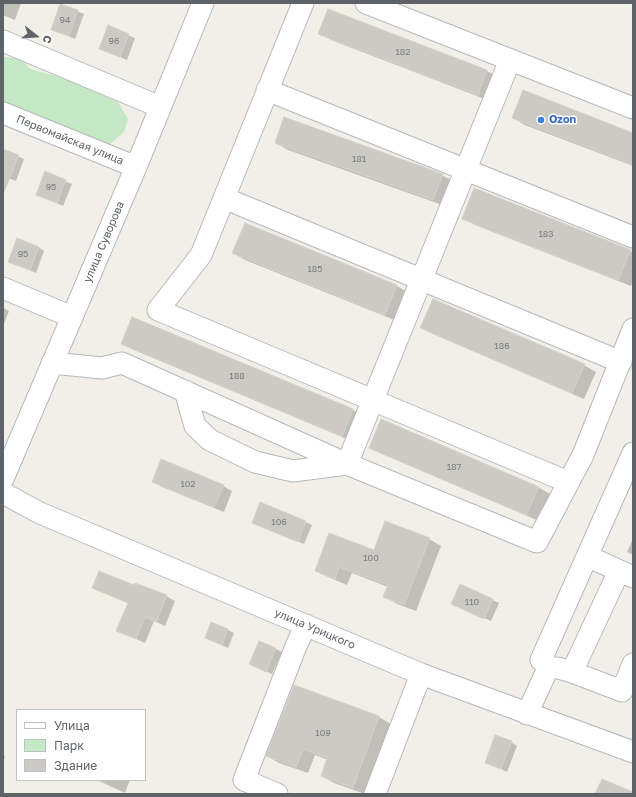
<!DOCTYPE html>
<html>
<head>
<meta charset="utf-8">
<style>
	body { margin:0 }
	#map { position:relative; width:636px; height:797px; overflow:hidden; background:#f1efe8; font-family:"Golos Text",sans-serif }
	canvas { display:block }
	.frame { position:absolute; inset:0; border:4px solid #5f6368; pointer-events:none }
	.legend { position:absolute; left:16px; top:709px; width:130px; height:72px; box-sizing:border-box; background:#fff; border:1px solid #bfc1c3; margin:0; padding:5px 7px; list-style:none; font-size:12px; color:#5f6368 }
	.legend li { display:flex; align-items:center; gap:8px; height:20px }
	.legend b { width:20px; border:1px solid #bfc1c3 }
	.north { position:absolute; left:16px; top:16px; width:40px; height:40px; -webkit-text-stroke:3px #fff; paint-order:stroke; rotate:107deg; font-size:11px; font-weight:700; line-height:16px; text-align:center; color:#5f6368 }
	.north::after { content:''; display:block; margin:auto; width:14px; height:18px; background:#5f6368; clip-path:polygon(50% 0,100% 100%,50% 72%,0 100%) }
</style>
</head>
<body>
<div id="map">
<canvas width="636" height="797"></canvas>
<div class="frame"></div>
<ul class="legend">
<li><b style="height:5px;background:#fff"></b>Улица</li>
<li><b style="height:11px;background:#c5e8c5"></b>Парк</li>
<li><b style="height:11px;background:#cccac5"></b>Здание</li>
</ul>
<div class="north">С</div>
</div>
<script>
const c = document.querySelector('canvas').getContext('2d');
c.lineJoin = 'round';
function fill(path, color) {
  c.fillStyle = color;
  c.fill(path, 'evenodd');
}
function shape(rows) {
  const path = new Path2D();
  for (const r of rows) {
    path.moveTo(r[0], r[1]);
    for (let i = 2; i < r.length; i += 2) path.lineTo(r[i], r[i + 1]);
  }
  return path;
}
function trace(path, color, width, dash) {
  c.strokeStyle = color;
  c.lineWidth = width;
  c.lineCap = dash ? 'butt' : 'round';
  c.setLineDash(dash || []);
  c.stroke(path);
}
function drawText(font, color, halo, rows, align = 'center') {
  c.font = font + ' "Golos Text",sans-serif';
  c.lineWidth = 3;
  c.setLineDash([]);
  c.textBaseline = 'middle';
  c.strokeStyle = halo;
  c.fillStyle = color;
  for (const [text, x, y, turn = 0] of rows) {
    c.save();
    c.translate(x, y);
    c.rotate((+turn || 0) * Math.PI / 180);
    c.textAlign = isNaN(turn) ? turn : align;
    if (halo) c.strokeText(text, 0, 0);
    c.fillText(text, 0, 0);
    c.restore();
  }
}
const green = shape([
	[3,57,8,57,23,60,30,69,67,79,118,102,128,119,124,132,109,145,87,139,3,108]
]);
const shadow = shape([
	[3,3,21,3,15,20,3,15],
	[61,5,84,14,75,39,52,29],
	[328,10,487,71,499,77,490,101,331,40,319,33],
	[108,27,135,38,127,60,100,48],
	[513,118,633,134,633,166,525,125],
	[276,143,442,175,454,182,445,206,288,150],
	[3,150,24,159,16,181,3,176],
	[45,173,72,184,63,206,37,194],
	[463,218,630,251,633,252,633,280,631,286,475,225],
	[245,224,397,286,409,293,397,321,245,260,233,253],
	[38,247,44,251,36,273,9,261],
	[433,300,584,365,596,372,584,399,433,334,421,327],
	[3,308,9,311,3,326],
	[133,318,353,410,365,417,354,442,134,350,122,343],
	[370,447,538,487,550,494,539,521,382,454],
	[153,482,223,486,232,491,224,512,162,487],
	[261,503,312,525,304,544,259,526],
	[429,539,441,546,416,611,397,604,385,597,388,587,352,573,347,585,328,577,316,571,374,551],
	[633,539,633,555,627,552],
	[460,586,499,603,491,621,452,604],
	[93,587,135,587,166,596,175,601,165,626,154,621,145,643,118,631,128,603],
	[228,630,234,633,228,648,206,638],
	[276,649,282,652,272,674,250,664],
	[379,717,391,724,365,794,334,783,322,776,328,760,315,755,308,773,279,763,267,756],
	[511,742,517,746,507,772,486,762],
	[3,755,5,756,3,762],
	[97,780,130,780,125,793]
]);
const building = shape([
	[60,4,78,10,69,36,51,30,60,4],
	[328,9,487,70,478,95,318,34,328,9],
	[108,25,129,34,120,57,99,49,108,25],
	[523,90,633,133,633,165,512,118,523,90],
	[284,117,443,174,433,200,275,143,284,117],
	[3,149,19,155,4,192,3,192,3,149],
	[45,171,66,180,57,203,36,195,45,171],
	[474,188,631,250,618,280,462,219,474,188],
	[245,223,397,285,385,315,232,253,245,223],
	[17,238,39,247,30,270,8,262,17,238],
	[433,299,585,364,572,393,420,328,433,299],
	[132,317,353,409,342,436,121,344,132,317],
	[381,419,539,487,526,515,369,448,381,419],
	[161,459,224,485,214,507,152,482,161,459],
	[260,502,306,521,298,542,252,523,260,502],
	[385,521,430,538,404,605,383,597,388,585,339,567,335,579,315,571,329,533,374,550,385,521],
	[99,571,134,585,135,583,167,595,156,622,145,617,136,639,116,631,128,603,92,588,99,571],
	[460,584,493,599,484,619,451,604,460,584],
	[211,622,228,629,222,645,205,638,211,622],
	[259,641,276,648,266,672,249,664,259,641],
	[294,685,379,716,353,788,321,776,327,758,303,749,296,767,266,756,294,685],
	[495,735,512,741,501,769,485,763,495,735],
	[602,779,633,792,633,794,595,794,602,779]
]);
const minor = shape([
	[303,3,201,255,158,310,568,482],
	[366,3,633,108],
	[3,41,160,107],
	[267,90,633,237],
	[3,113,136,167],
	[224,198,621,362],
	[3,288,72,317],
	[52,363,102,368,122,363,347,464,537,542,583,455,633,329],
	[185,391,195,426,210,440,255,462,293,471,347,464,510,60],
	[3,479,136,167,203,3],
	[3,493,40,513,421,674,633,752],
	[587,556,633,577],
	[558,668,572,672,622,691,633,664],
	[572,672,619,571],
	[527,714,549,666,541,660,633,453],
	[277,794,244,780,296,646,306,625],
	[375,794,421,674]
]);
const markers = [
	[541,120,4,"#3f7fe0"]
];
const numberNames = [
	["94",65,20],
	["96",114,41],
	["182",403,52],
	["181",359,159],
	["95",51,187],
	["183",546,234],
	["95",23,254],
	["185",315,269],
	["186",502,346],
	["188",237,376],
	["187",454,467],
	["102",188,484],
	["106",279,522],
	["100",371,558],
	["110",472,602],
	["109",323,733]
];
const shopNames = [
	["Ozon",549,120]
];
const streetNames = [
	["Первомайская улица",70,140,22],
	["улица Суворова",104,242,-67],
	["улица Урицкого",315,629,23]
];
fill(green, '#c5e8c5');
fill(shadow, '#0003');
fill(building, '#cccac5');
trace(building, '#d6d1c6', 1);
trace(minor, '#b5b8bc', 23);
trace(minor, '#fff', 21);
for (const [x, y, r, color] of markers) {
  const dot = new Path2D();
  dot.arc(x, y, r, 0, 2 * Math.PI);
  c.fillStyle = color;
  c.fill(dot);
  trace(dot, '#fff', 1.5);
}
drawText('9px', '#7a7d7f', null, numberNames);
drawText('bold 11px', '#366cbe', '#fff', shopNames, 'left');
drawText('11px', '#5f6368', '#fff', streetNames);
</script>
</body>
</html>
